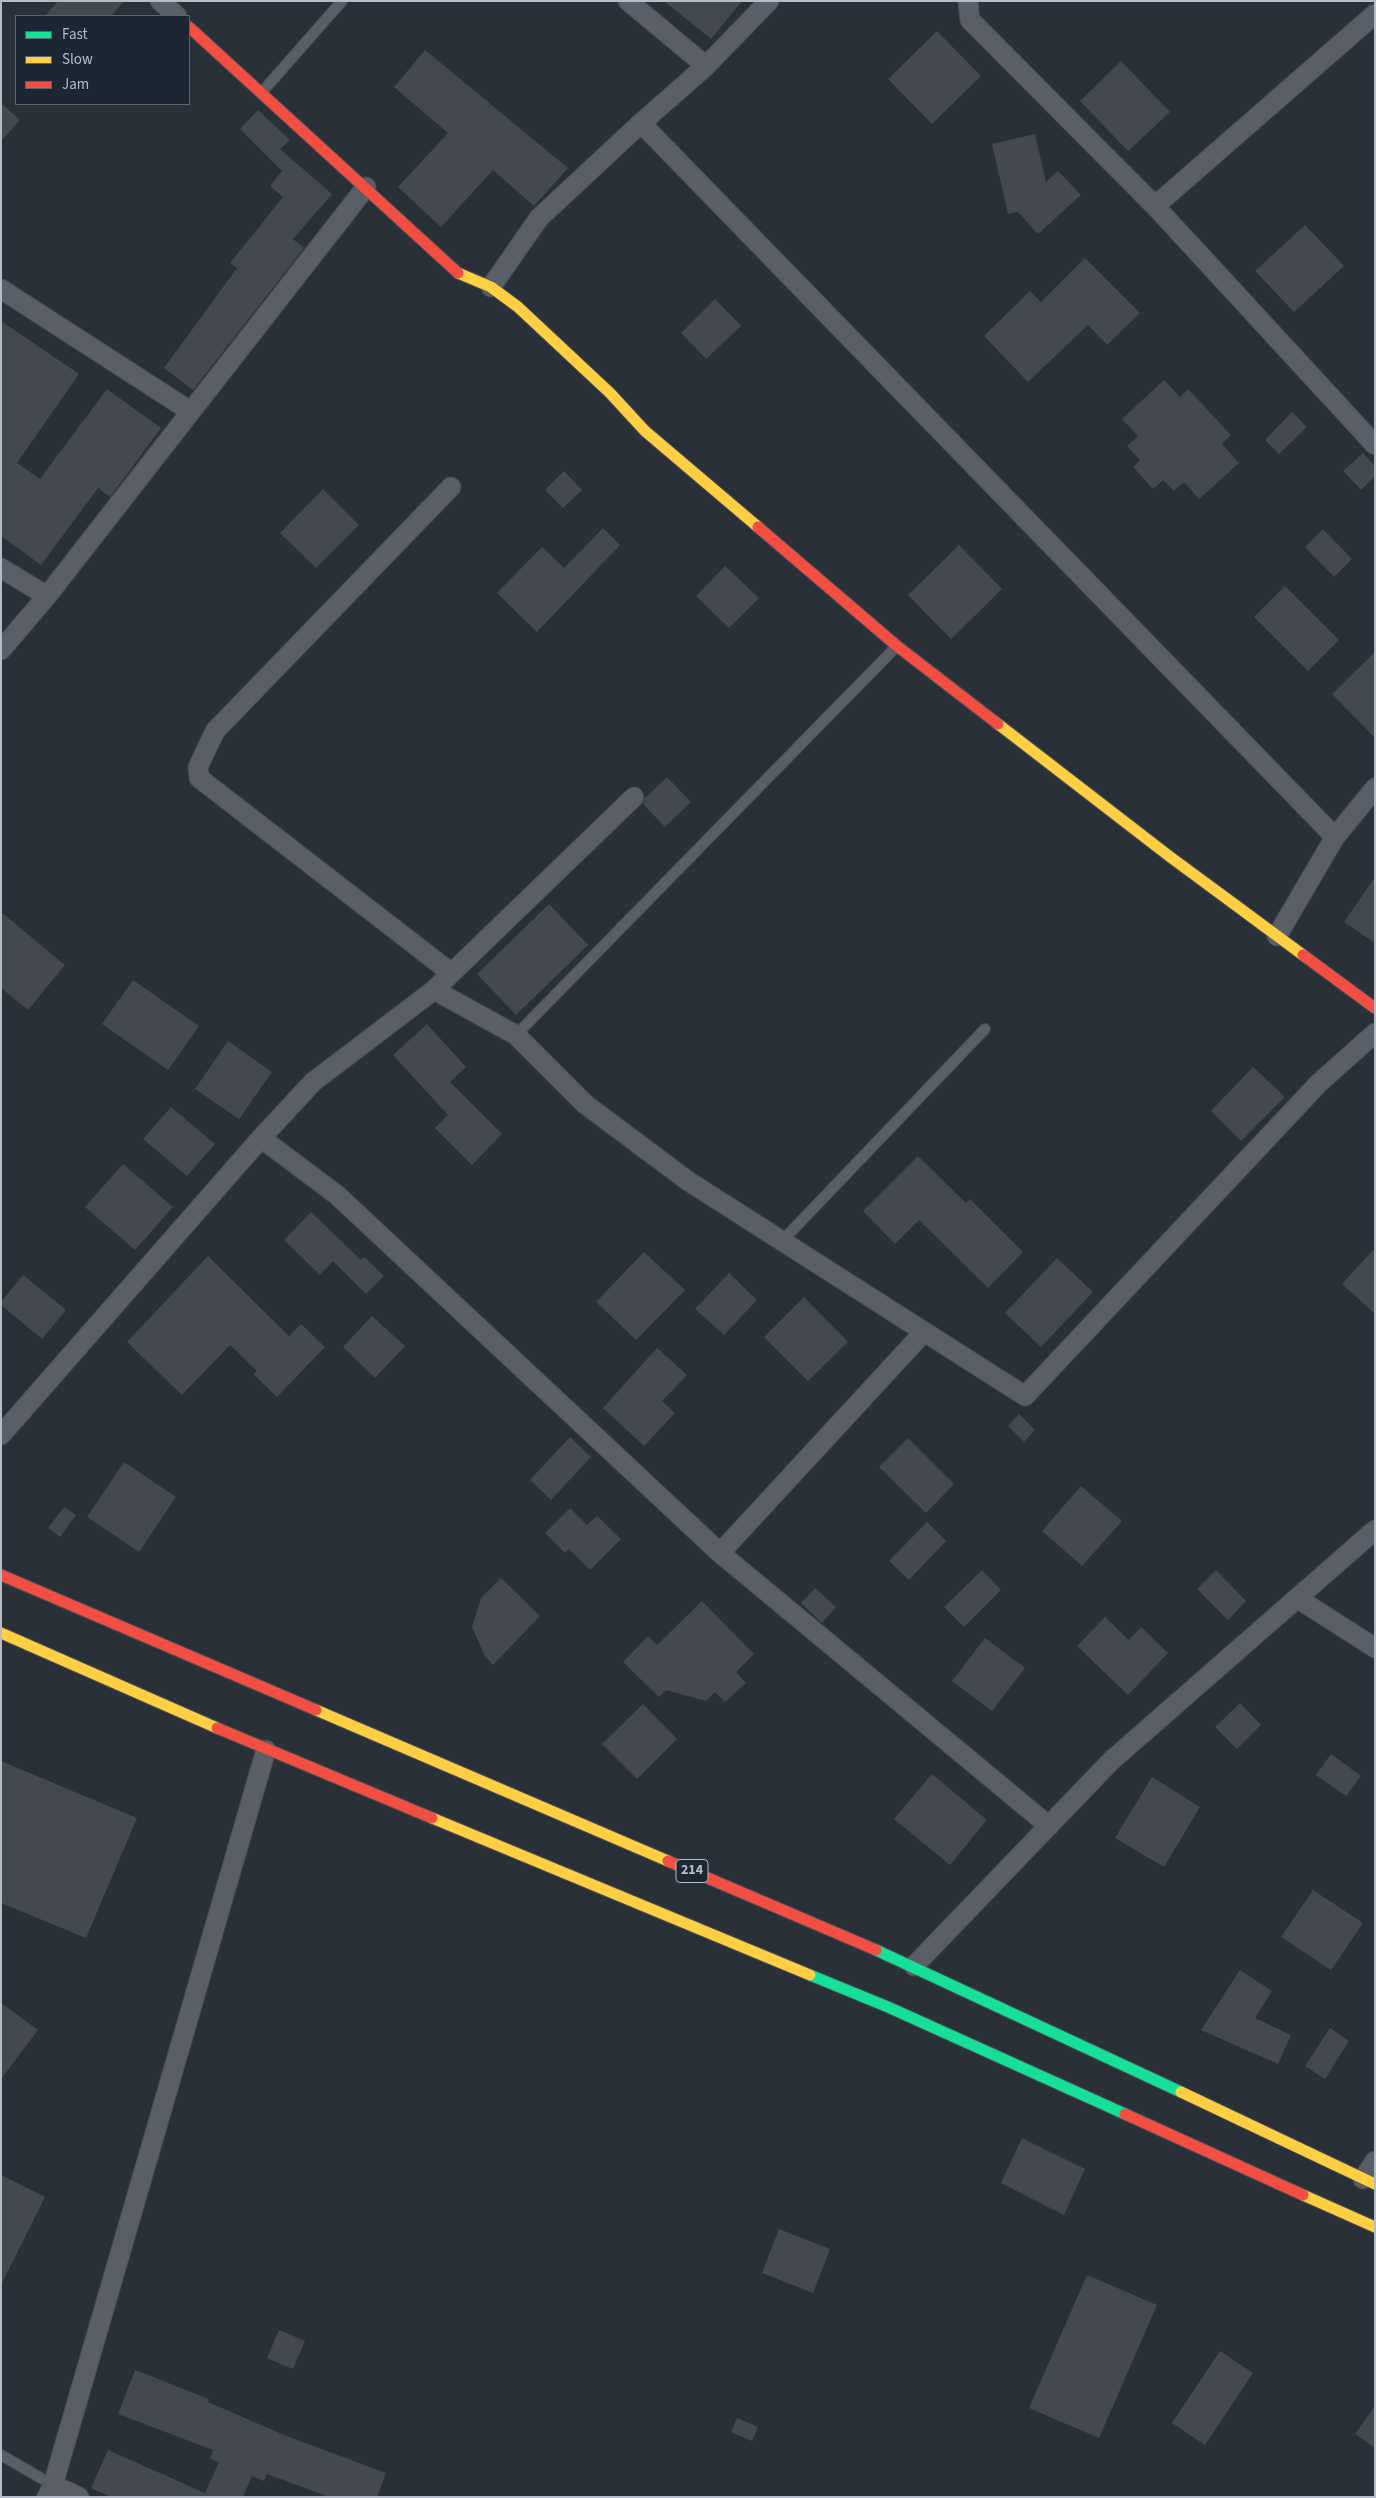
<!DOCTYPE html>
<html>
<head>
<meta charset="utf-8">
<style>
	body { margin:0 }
	#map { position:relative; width:1376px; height:2498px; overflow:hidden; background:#2a3038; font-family:"Source Sans 3",sans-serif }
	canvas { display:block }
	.frame { position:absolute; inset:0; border:2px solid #b4bcc9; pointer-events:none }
	.legend { position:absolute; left:15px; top:15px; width:175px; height:90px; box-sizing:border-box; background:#1d2633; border:1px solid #59626f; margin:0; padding:6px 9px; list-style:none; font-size:15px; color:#b4bcc9 }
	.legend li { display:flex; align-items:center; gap:10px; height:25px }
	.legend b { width:25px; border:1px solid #59626f }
</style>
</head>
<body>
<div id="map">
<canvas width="1376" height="2498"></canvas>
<div class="frame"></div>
<ul class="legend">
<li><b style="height:6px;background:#16e098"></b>Fast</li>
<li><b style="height:6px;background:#ffcf43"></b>Slow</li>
<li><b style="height:6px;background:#f24e42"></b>Jam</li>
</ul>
</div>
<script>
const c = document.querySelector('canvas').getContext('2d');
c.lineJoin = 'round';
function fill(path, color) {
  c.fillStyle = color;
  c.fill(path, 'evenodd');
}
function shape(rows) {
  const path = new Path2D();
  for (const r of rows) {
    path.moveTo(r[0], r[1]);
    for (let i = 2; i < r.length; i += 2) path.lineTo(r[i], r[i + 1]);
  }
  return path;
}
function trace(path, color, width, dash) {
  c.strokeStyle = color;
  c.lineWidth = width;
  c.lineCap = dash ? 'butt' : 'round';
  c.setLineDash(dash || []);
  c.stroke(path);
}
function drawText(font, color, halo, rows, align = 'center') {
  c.font = font + ' "Source Sans 3",sans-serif';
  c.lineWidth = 4.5;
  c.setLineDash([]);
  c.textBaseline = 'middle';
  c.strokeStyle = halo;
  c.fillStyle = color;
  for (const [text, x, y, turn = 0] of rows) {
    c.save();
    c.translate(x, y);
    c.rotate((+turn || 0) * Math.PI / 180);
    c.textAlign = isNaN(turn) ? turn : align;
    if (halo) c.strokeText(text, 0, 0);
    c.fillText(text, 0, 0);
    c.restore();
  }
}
const building = shape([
	[58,1,124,1,111,16,45,16],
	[664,1,742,1,711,39],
	[937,31,981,76,932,124,888,79],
	[425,50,568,168,534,206,493,170,441,227,398,187,448,133,394,87],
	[1121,61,1170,112,1128,151,1080,101],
	[1,103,20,120,1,141],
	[258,110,290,140,280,149,332,194,293,239,304,248,193,390,164,368,237,268,230,263,283,197,270,186,282,171,240,129],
	[1035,134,1046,182,1058,171,1081,195,1038,234,1018,212,1008,214,992,144],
	[1305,225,1344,266,1294,312,1255,271],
	[1085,258,1140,313,1107,345,1088,325,1028,382,984,336,1030,291,1041,302],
	[715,299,741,326,706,359,681,333],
	[1,321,79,374,17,463,40,479,107,389,161,428,110,497,98,488,41,565,1,536],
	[1164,380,1180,397,1188,389,1231,435,1222,444,1239,463,1199,499,1184,482,1174,491,1163,480,1153,489,1133,467,1140,460,1127,446,1138,436,1122,419],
	[1292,412,1307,427,1279,454,1265,440],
	[1363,453,1375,466,1375,476,1361,490,1343,471],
	[564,471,582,490,563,508,545,490],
	[323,489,359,525,316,568,280,533],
	[603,528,620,545,537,632,497,593,542,547,564,568],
	[1323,529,1352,559,1334,577,1305,547],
	[959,545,1002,589,951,639,908,595],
	[725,566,759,598,729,628,696,596],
	[1285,586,1339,640,1308,671,1254,617],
	[1375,652,1375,738,1332,694],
	[667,777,691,802,665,827,643,804,645,798],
	[1375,877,1375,943,1344,922],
	[549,904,588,945,516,1015,477,974],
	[1,912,65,965,28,1010,1,988],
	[133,980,199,1026,168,1070,102,1024],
	[427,1024,466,1067,450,1082,502,1134,472,1165,435,1128,448,1115,393,1055],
	[228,1041,272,1072,239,1119,195,1089],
	[1253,1067,1285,1097,1241,1141,1211,1111],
	[171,1107,215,1144,187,1176,143,1139],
	[918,1156,966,1203,970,1199,1023,1252,988,1288,919,1220,895,1244,863,1211],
	[123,1164,173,1207,135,1250,85,1207],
	[311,1212,361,1260,364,1257,384,1276,366,1294,333,1261,320,1275,284,1240],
	[1375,1248,1375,1314,1342,1284],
	[644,1252,685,1290,636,1340,596,1302],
	[208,1256,289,1336,301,1324,325,1347,277,1397,253,1374,257,1371,230,1345,182,1395,127,1342],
	[1057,1258,1093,1292,1041,1347,1005,1313],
	[729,1273,757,1300,724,1335,695,1309],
	[23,1275,66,1310,42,1339,1,1305,1,1302],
	[804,1297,848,1342,808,1381,764,1337],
	[372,1316,405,1346,375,1378,343,1347],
	[657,1348,687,1375,662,1401,675,1413,644,1446,603,1408],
	[1019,1414,1035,1430,1024,1442,1008,1426],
	[570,1437,591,1457,551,1500,530,1480],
	[908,1438,954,1484,926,1513,879,1467],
	[124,1462,176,1497,139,1552,87,1517],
	[1081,1486,1122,1521,1082,1566,1042,1531],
	[64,1507,76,1515,60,1537,48,1528],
	[570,1508,587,1525,597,1516,621,1539,590,1570,569,1549,565,1553,545,1533],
	[927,1522,946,1541,909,1580,889,1561],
	[982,1570,1001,1590,964,1627,944,1607],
	[1216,1570,1246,1601,1228,1620,1197,1589],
	[501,1578,540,1616,493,1665,485,1656,472,1627,481,1598],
	[815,1588,836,1607,822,1623,801,1603],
	[702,1601,754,1654,736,1672,746,1683,725,1702,715,1692,706,1701,666,1690,659,1697,623,1662,648,1636,657,1645],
	[1105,1617,1129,1640,1141,1627,1168,1653,1128,1695,1077,1646],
	[985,1638,1025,1668,992,1711,952,1681],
	[1240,1703,1261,1725,1237,1749,1215,1727],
	[643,1704,677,1739,637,1779,602,1744],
	[1331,1754,1361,1776,1346,1796,1316,1775],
	[1,1761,137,1818,86,1938,1,1903],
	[932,1774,987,1820,950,1865,894,1819],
	[1152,1777,1200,1807,1164,1867,1115,1838],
	[1313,1890,1363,1923,1331,1970,1281,1937],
	[1240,1970,1272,1991,1255,2018,1291,2035,1278,2064,1201,2030],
	[1,2003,38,2030,1,2079],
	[1330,2028,1349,2041,1325,2079,1305,2066],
	[1022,2138,1085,2169,1064,2215,1001,2183],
	[1,2175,45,2197,1,2285],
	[779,2229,830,2249,813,2293,762,2273],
	[1087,2275,1157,2305,1099,2438,1029,2408],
	[279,2330,305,2341,293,2369,267,2358],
	[1220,2351,1253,2373,1205,2445,1172,2423],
	[135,2370,209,2399,208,2402,284,2435,386,2473,377,2497,329,2497,267,2474,264,2481,252,2476,243,2497,111,2497,91,2488,108,2450,205,2493,219,2462,210,2459,213,2450,118,2414],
	[1375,2406,1375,2448,1355,2434],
	[737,2418,758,2427,752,2441,731,2432]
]);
const lane = shape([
	[262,92,342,1],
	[516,1035,896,647],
	[782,1241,985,1029],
	[1,2455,53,2485]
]);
const street = shape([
	[160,1,177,16],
	[628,1,706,66],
	[968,1,970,20,1155,206,1375,445],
	[641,123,1335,837],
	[1155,206,1375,14],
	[491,287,539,218,641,123,706,66,769,1],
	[1,289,190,411],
	[1,568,47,596],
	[1,650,47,596,366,187],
	[1277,936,1335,837,1375,788],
	[450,972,199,778,198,767,215,731,451,487],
	[434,990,516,1035,585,1104,688,1181,1025,1396,1319,1083,1375,1033],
	[261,1138,337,1195,720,1553,1049,1826],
	[1,1435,261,1138,313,1082,434,990,634,797],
	[720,1553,924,1332],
	[1297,1598,1375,1648],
	[914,1966,1111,1761,1375,1530],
	[1363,2179,1375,2161],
	[53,2485,79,2497],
	[47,2497,53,2485,266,1750]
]);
const fast = shape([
	[876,1950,1181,2092],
	[810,1975,888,2007,1125,2114]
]);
const slow = shape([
	[458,273,491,287,518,307,610,393,645,431,758,527],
	[998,724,1169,856,1303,955],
	[1,1633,217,1728],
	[316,1710,668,1861],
	[432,1818,810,1975],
	[1181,2092,1375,2184],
	[1303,2195,1375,2227]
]);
const jam = shape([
	[189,27,458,273],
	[758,527,897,646,998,724],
	[1303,955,1375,1008],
	[1,1575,316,1710],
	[217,1728,432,1818],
	[668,1861,876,1950],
	[1125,2114,1303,2195]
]);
const shields = [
	[692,1871,32]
];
const shieldNames = [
	["214",692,1871]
];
fill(building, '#444950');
trace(lane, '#484c53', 12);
trace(street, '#484c53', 21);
trace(fast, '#484c53', 13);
trace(slow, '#484c53', 13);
trace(jam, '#484c53', 13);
trace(lane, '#5a5e66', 10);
trace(street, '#5a5e66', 19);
trace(fast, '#16e098', 11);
trace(slow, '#ffcf43', 11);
trace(jam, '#f24e42', 11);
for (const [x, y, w] of shields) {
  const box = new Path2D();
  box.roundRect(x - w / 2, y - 11.5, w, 23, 4);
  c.fillStyle = '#1d2633';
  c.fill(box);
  trace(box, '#b4bcc9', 1);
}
drawText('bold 14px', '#b4bcc9', null, shieldNames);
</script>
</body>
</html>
